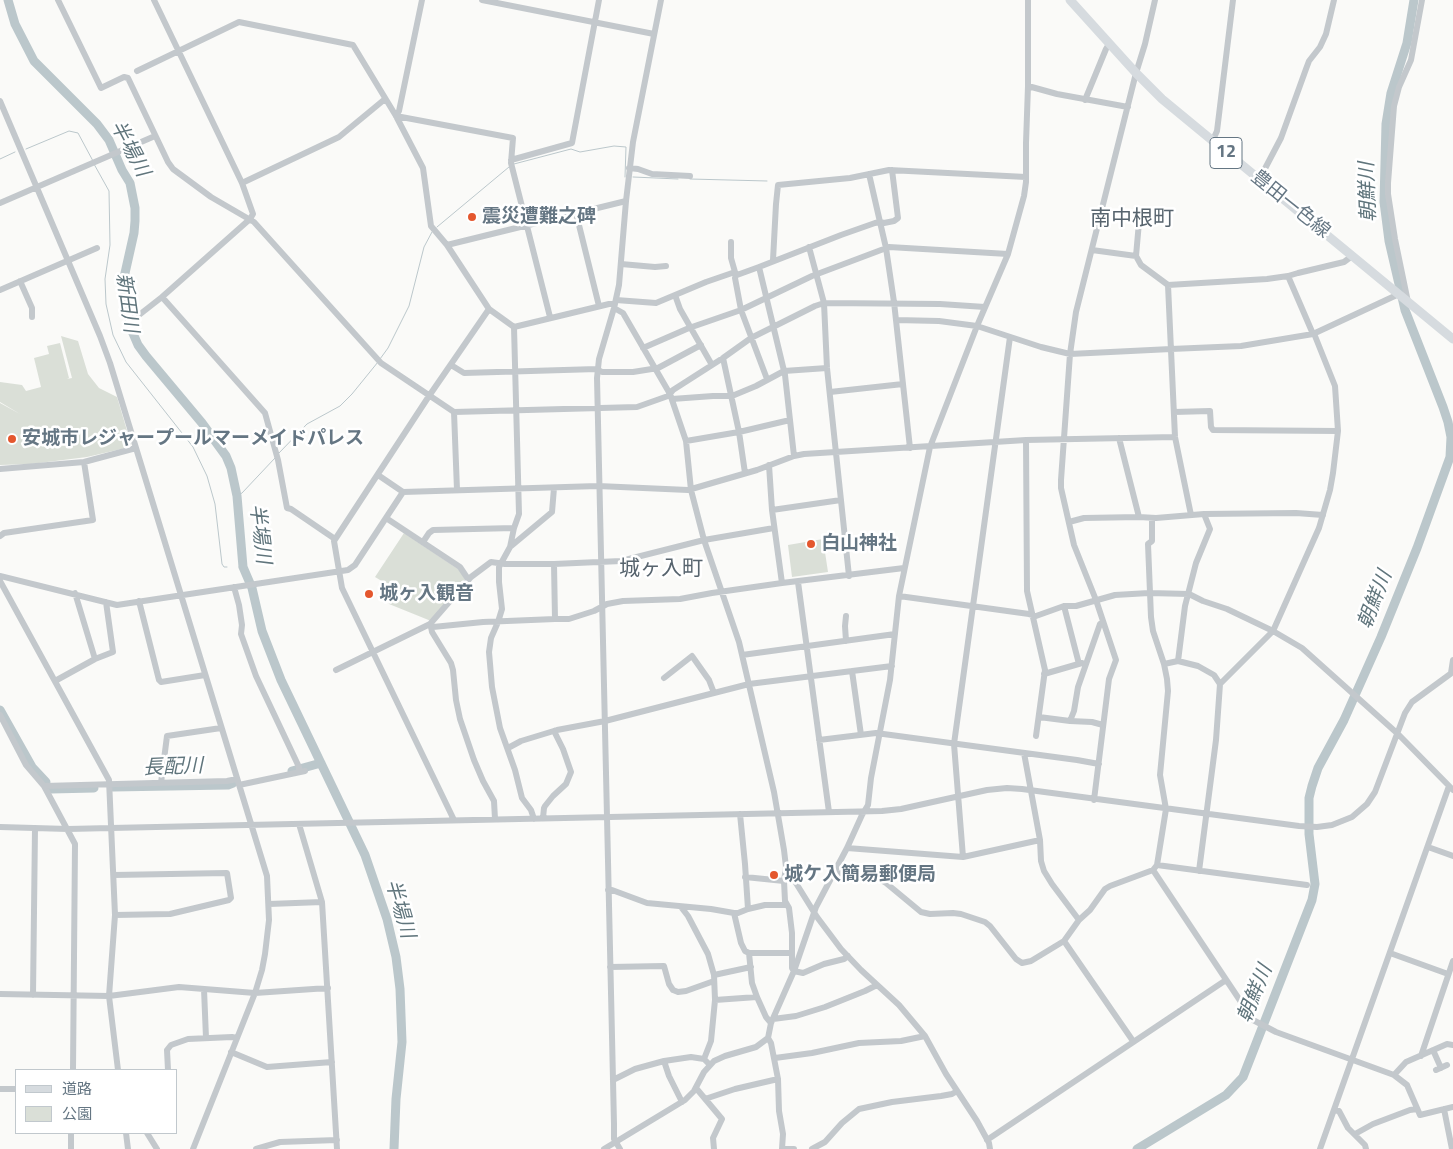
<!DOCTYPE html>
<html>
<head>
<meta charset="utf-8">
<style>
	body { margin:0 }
	#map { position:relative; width:1453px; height:1149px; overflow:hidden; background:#fafaf8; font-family:"Titillium Web","Noto Sans JP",sans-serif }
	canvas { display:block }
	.legend { position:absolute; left:15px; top:1069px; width:162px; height:65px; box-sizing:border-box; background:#fff; border:1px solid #c1c8cd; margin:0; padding:6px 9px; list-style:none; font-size:15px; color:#657683 }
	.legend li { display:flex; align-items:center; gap:10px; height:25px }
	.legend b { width:25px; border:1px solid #c1c8cd }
</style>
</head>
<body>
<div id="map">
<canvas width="1453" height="1149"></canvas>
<ul class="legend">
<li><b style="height:6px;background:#d6dbdf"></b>道路</li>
<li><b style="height:14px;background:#dadfd7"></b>公園</li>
</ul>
</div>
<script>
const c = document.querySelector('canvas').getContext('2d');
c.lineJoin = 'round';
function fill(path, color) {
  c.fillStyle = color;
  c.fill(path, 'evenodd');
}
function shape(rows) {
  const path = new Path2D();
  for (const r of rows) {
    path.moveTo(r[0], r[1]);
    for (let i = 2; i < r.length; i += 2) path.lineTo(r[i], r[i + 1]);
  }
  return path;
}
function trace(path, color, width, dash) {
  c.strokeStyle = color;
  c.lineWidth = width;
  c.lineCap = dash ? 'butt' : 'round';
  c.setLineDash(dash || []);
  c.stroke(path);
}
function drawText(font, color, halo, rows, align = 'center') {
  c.font = font + ' "Titillium Web","Noto Sans JP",sans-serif';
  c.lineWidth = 5;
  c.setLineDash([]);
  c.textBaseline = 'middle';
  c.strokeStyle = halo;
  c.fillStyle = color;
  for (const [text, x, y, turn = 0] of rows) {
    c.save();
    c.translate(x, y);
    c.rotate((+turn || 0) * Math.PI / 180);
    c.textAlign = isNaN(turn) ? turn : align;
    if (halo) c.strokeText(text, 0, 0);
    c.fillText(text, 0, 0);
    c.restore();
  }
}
const green = shape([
	[61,336,78,341,88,374,99,388,117,397,131,444,130,447,87,457,31,464,0,465,0,403,20,414,29,457,20,414,0,402,0,382,22,385,26,391,41,387,34,358,49,354,47,346,60,343,69,378,67,379,72,378],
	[404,533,461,571,465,580,431,621,389,604,385,583,375,577],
	[823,539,828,572,792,577,788,545]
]);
const stream = shape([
	[26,149,69,131,78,133,93,161],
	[0,159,15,152],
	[94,164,109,191,110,245,105,279,106,304,113,335,126,362,193,447,207,476,215,504,222,564,224,567,227,567],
	[514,164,571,149,580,152,614,146,626,147,625,177],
	[633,177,678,179],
	[690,179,767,181],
	[437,227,509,167],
	[380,359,388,348,409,306,424,247,432,232],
	[279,453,307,424,340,406,352,394,378,362],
	[237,496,242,493,275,458],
	[239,567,243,567]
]);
const river = shape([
	[8,0,15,24,34,61,97,124,109,140,122,170,130,183,135,208,135,221,134,233,123,282,125,298,132,331,138,345,146,356,202,423,226,456,231,468,237,496,243,567,252,588,262,631,281,680,365,855,387,919,396,957,400,989,402,1042,396,1099,394,1149],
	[0,710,32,767,46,782],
	[292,771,321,763],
	[113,787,228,785,233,783],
	[50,788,51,789,94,788],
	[1137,1149,1226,1095,1243,1077,1312,900,1315,884,1309,834,1309,798,1312,786,1318,768,1344,720,1381,637,1417,548,1450,457,1451,437,1448,422,1443,407,1405,310,1389,241,1384,202,1386,124,1391,93,1407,43,1414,0]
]);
const minor = shape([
	[58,0,101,88,124,77,128,78,168,162,173,169,211,197,254,222,381,363,454,412,637,407,668,396,673,390,723,358,751,338,815,306,824,303,940,304,985,307],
	[482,0,654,34],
	[137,71,239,22,353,45,396,116,423,168,431,226,447,245,489,309,514,327,609,304,615,304],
	[1028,86,1057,94,1128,107],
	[1085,100,1106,49,1109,44],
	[0,101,100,336,110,363,267,876,269,920,265,954,262,970,255,993,193,1149],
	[396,116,513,138,511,163,550,317],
	[396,116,399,111,422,0],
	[1212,142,1217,131,1233,0],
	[511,160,572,143,599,0],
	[629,168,638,169,652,174,690,176],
	[869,174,880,222,884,223,894,221,898,218,892,170],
	[1259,180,1281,138,1306,69,1309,61,1320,47,1326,34,1334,0],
	[242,183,339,137,385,99],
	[0,203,155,136],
	[1140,211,1136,256,1141,265,1168,285,1267,279,1288,276,1298,273,1344,262,1352,256],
	[576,213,599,306],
	[731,242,731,258,735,272],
	[447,245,626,201],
	[809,247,824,303,827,368,849,576],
	[1092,250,1136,256],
	[773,260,776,204,778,185,850,178,889,170,1026,177],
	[621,264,655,267,666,266],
	[736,275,735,278,741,310,767,379],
	[20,281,32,308,32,317],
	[1168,285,1175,437,1191,515],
	[0,290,97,248],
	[675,295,680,309,712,365],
	[162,297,265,413,278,460,287,508,291,509,335,539],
	[616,300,656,303,706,282,735,272,737,275,759,267],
	[1408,302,1395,239,1388,194,1388,183,1394,106,1399,87,1411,60,1422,0],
	[614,308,623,313,670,394,686,441,691,490,704,540,739,642,774,792,784,850,786,867,784,881,785,901,789,908,792,933,792,968,794,971,803,973,824,964,844,959,848,956],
	[139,315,162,297,250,219,253,214,242,183,154,0],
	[896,320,939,321,977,326,1041,347,1070,354,1171,349,1241,346,1313,334,1399,294],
	[514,327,519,514,514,528,510,547,499,567,499,582,502,609,498,622,491,638,489,652,492,687,500,728,515,770,522,798,531,810,534,819],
	[643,348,689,328,741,310,812,276,889,247,1008,254],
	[723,358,739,432,745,473],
	[451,365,464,373,597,369,602,372,633,372,658,368,701,345],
	[830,392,903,384],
	[672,399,713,396,732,396,756,386,784,371,827,368],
	[454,412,457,490],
	[1174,412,1210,411,1211,427,1213,430,1338,431],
	[1119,438,1139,517],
	[1026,440,1027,591,1045,670,1036,736],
	[686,441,739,432,790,420],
	[794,456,785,375,759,267,841,235,875,223,880,222,886,248,894,302,910,448],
	[769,465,772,510,782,583],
	[0,469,84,462,136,448],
	[378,475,403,492,598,486,688,490,757,470,794,456,804,454,1026,440,1175,437],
	[772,510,841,500],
	[386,518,460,567,468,579],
	[1069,522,1084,518,1139,517,1156,518,1204,514,1296,513,1323,515],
	[0,536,4,533,93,520,84,462],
	[423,542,429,533,433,530,514,528],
	[510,547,552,512,554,488],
	[554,564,555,619],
	[0,576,117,605,348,570,355,565,403,492],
	[0,581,109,780,115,915,109,996,118,1070],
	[798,582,829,812],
	[234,587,239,605,242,625,241,634,256,676,299,767,299,772],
	[75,593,95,659],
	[899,596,1029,614,1036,616,1064,606,1076,606,1115,595,1149,593,1189,594,1203,601,1227,609,1273,631,1302,648,1398,734,1453,790],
	[139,601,159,680,161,682,205,675],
	[1064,606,1079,664],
	[430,624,431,627,433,627,483,622,555,619,569,619,594,611,607,604,623,601,680,599,712,593,782,583,904,568],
	[431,627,432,632,451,663,453,670,456,700,460,719,474,760,483,781,494,801,495,819],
	[846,641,845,626,846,616],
	[742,655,895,634],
	[1178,661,1185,606,1196,563,1210,529,1204,514],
	[1164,664,1178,661,1198,666,1214,675,1220,684],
	[336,670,430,624,471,577,491,562,505,564,554,564,621,561,704,540,774,528],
	[852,671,861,735],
	[1451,673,1453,660],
	[1044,674,1082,663],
	[664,678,692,656,709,680,714,693],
	[55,681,95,659,113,652,106,602],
	[0,715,26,765,44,786,75,844,73,1070],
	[1039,717,1070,721,1092,722,1103,725],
	[1070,721,1074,711,1078,687,1085,667,1100,624,1102,623],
	[819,740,876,733,1077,760,1099,764],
	[508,748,521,741,557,730,605,721,749,684,892,666],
	[1024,753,1040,840,1041,861,1044,871,1052,884,1079,920],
	[161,783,167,736,221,728],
	[239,785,305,771],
	[44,786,227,781,237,779],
	[1094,800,1109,679,1116,660,1096,600,1074,545,1061,488,1061,480,1070,354,1076,312,1136,73,1145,44,1155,0],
	[740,814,745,864,748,909],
	[543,818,544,808,545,806,553,796,566,784,571,772,563,749,554,731],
	[454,820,342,588,334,541,429,396,489,309],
	[299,824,322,902,337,1149],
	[0,827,68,829,111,828,882,811,901,809,987,790,1007,788,1022,789,1299,826,1317,827,1332,825,1352,817,1367,804,1375,792,1405,713,1412,702,1453,672],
	[1428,847,1453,856],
	[847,848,963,857,1040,840],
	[963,857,954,744,1010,337],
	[1157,865,1307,885],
	[786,867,817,917,841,949,861,970,899,1005,925,1036,946,1074,977,1121,989,1143,990,1149],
	[1153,870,1253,1020,1276,1032,1394,1075,1407,1085,1420,1115,1453,1107],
	[1199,871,1216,740,1220,684,1273,631,1319,528,1330,490,1333,473,1338,431,1335,386,1315,336,1313,334,1288,276],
	[114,875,227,873,231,898,229,900,170,914,115,915],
	[833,875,856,870,861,876,881,880,886,883,921,912,930,914,953,913,961,914,985,922,990,926,1016,959,1022,963,1031,961,1064,941,1079,920,1090,910,1105,889,1110,886,1153,870,1157,865,1166,809,1160,775,1168,691,1167,679,1164,664,1153,631,1151,617,1148,544,1152,541,1152,518],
	[745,877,784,881],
	[608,890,612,890,647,903,711,909,734,913,738,913,748,909,765,905,787,905],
	[269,904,322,902],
	[681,907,688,916,708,954,714,975,715,1000,711,1041,704,1059,710,1065],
	[734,913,741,943,745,951,749,953,752,983,757,997,766,1017,771,1023],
	[1064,941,1133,1041],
	[749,953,792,953],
	[1390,953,1448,974],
	[610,967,664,966,669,984,673,990,678,992,686,991,714,981],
	[714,975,751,967],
	[204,989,206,1038],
	[0,994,109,996,179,987,255,993,328,988],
	[33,995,35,828],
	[715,1000,757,997],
	[773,1019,796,1016,825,1007,865,991,877,985],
	[768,1038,771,1043,778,1079,779,1111,783,1134,782,1149],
	[1433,1050,1441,1068],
	[231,1052,267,1067,332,1062],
	[1421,1056,1453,961],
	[775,1058,812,1053,859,1043,901,1041,925,1036],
	[664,1061,669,1076,682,1102],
	[168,1070,167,1050,171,1045,188,1039,232,1037,237,1038],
	[1436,1070,1447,1065],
	[1394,1075,1406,1062,1447,1044,1453,1045],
	[613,1080,635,1069,664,1061,691,1057,704,1059],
	[696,1088,722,1119,713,1138,714,1149],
	[0,1089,16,1089],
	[705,1099,735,1089,778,1079],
	[1444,1109,1452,1149],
	[1334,1110,1339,1111,1348,1128,1365,1145,1366,1149],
	[126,1133,128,1149],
	[147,1133,157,1149],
	[1355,1134,1373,1124,1410,1110,1417,1109],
	[987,1140,1226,980],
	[71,1149,71,1133],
	[256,1149,280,1142,337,1140],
	[604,1149,685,1100,694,1091,704,1072,714,1061,725,1056,756,1047,768,1038,771,1023,794,971,816,907,847,848,862,815,868,805,871,778,890,680,899,596,930,447,977,326,1008,254,1024,196,1026,182,1026,143,1028,86,1028,0],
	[620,1149,614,1139,614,1123,597,378,599,359,614,308,619,285,626,201,633,142,661,0],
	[785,1149,794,1149],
	[812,1149,825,1142,842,1123,859,1109,892,1102,941,1096,952,1094,957,1091],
	[1320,1149,1449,786]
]);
const major = shape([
	[1070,0,1136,73,1162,99,1453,339]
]);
const markers = [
	[472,217,5,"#e4572e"],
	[12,439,5,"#e4572e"],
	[811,544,5,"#e4572e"],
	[369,594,5,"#e4572e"],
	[774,875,5,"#e4572e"]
];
const shields = [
	[1226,153,32]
];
const shieldNames = [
	["12",1226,153]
];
const streetNames = [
	["豊田一色線",1290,205,39]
];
const poiNames = [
	["震災遭難之碑",482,217],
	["安城市レジャープールマーメイドパレス",22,439],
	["白山神社",821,544],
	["城ヶ入観音",379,594],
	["城ケ入簡易郵便局",784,875]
];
const waterNames = [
	["半場川",129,149,62],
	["朝鮮川",1369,192,-92],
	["新田川",126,303,82],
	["半場川",259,534,83],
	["朝鮮川",1376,600,-69],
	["長配川",173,768,-2],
	["半場川",399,909,74],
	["朝鮮川",1256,994,-68]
];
const quarterNames = [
	["南中根町",1132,220],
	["城ヶ入町",661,570]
];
fill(green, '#dadfd7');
trace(stream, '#bbc7cb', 1);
trace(river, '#bbc7cb', 9);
trace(minor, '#c3c8cc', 6);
trace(major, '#d6dbdf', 9);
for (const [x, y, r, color] of markers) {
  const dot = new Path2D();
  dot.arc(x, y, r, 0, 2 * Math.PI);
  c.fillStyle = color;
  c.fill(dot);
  trace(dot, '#fff', 2);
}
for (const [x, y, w] of shields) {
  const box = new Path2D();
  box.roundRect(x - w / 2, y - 15.5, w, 31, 4);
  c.fillStyle = '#fff';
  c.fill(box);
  trace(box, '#657683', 1);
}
drawText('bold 18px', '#657683', null, shieldNames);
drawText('19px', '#657683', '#fff', streetNames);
drawText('bold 19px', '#657683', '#fff', poiNames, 'left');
drawText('italic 20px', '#60757c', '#fff', waterNames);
drawText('21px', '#57646e', '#fff', quarterNames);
</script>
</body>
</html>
